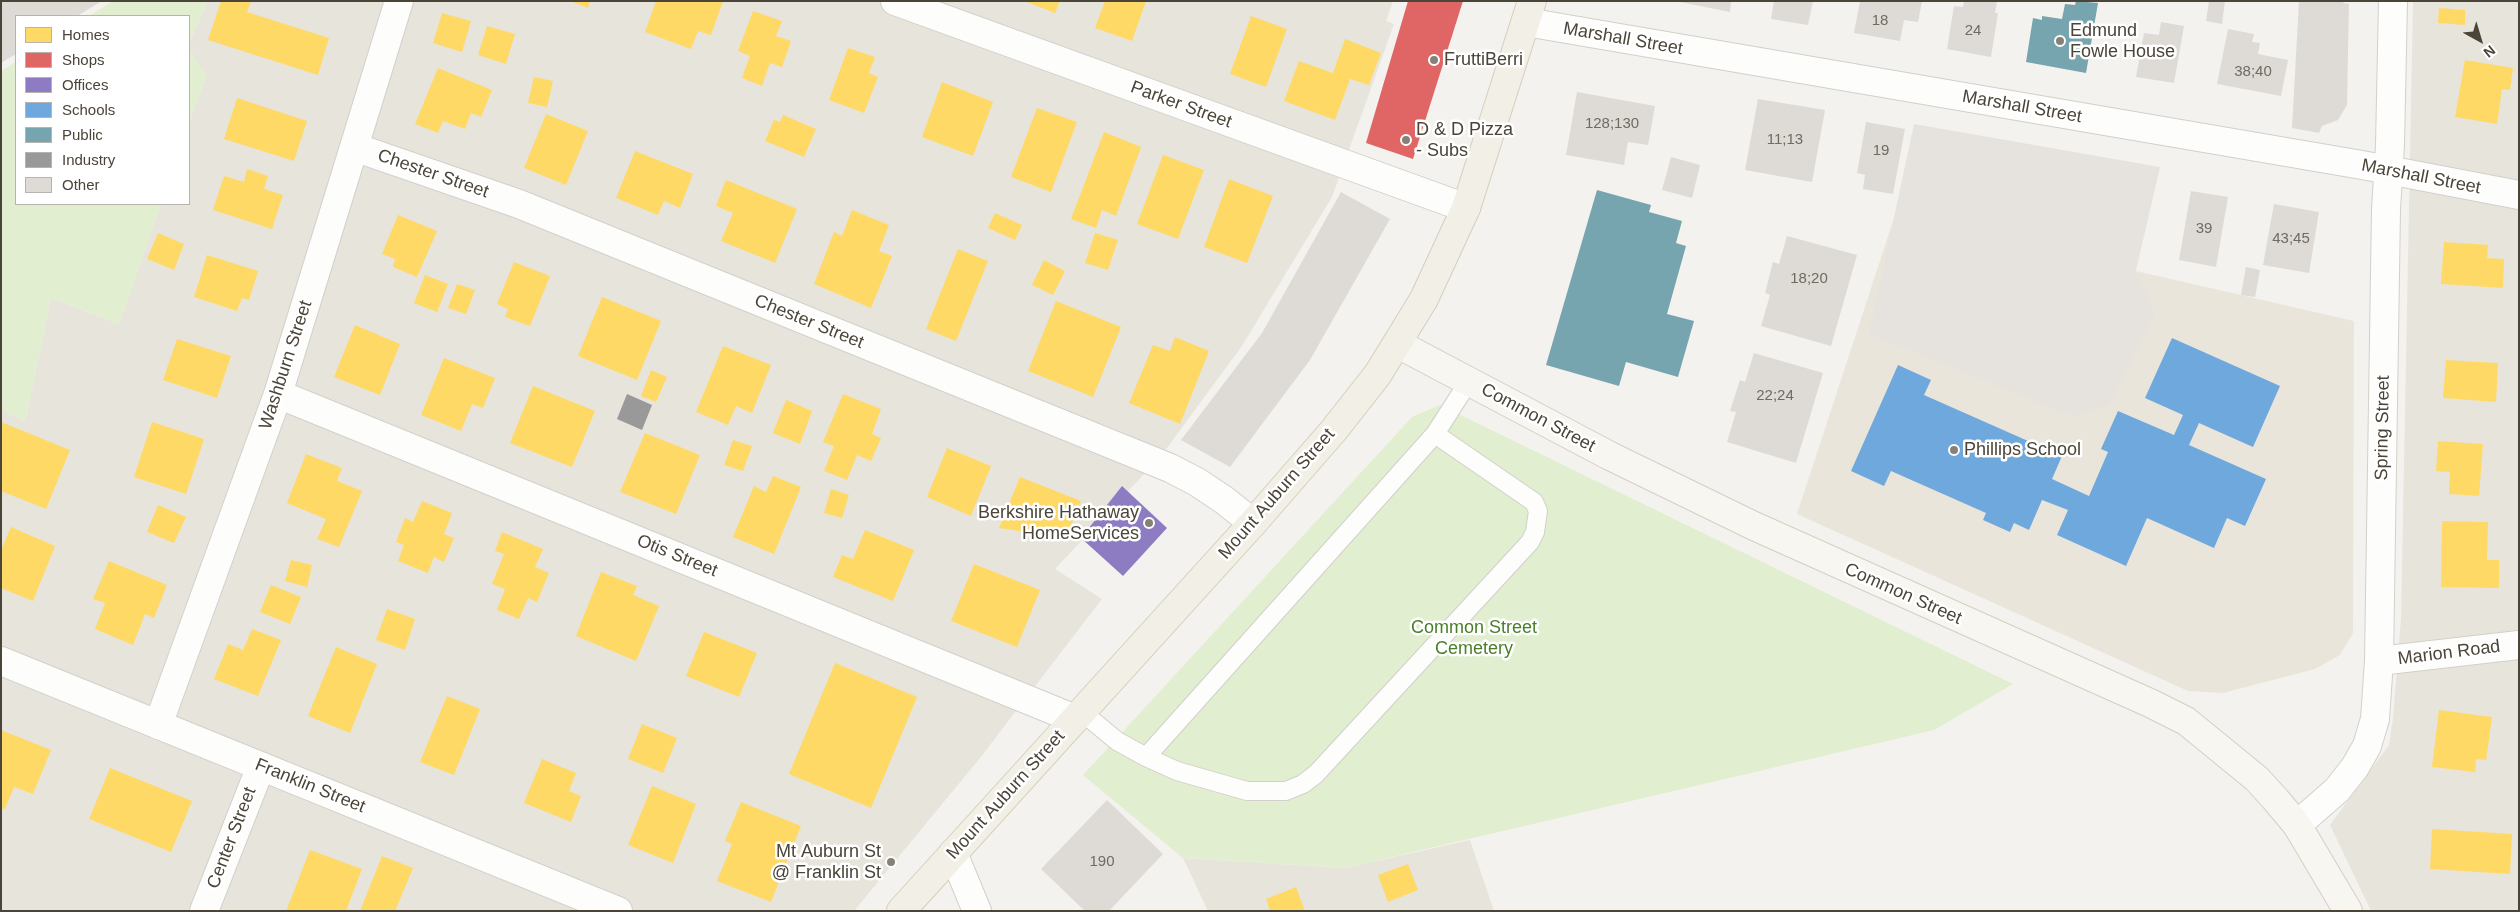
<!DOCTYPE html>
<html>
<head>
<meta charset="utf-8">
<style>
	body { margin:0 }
	#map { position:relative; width:2520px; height:912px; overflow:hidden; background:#f4f2ee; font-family:Arial,sans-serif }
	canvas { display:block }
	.frame { position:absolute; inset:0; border:2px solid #4b4439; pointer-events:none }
	.legend { position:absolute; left:15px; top:15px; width:175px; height:190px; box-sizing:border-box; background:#fff; border:1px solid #b7b4b0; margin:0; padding:6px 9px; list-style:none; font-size:15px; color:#4b4439 }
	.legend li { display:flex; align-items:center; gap:10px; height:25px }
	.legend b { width:25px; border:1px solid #b7b4b0 }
	.north { position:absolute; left:2455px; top:15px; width:50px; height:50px; -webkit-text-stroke:4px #fff; paint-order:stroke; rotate:141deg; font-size:14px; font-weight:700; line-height:20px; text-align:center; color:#4b4439 }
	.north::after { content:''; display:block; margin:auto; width:18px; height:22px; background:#4b4439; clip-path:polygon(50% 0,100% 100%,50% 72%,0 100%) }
</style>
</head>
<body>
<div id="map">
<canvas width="2520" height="912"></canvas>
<div class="frame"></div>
<ul class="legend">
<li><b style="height:14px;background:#ffd966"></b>Homes</li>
<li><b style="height:14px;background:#e06666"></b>Shops</li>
<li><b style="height:14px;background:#8e7cc3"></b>Offices</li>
<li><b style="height:14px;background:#6fa8dc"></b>Schools</li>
<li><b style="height:14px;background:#76a5af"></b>Public</li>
<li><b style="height:14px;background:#999"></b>Industry</li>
<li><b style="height:14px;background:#dedbd6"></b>Other</li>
</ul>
<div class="north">N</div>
</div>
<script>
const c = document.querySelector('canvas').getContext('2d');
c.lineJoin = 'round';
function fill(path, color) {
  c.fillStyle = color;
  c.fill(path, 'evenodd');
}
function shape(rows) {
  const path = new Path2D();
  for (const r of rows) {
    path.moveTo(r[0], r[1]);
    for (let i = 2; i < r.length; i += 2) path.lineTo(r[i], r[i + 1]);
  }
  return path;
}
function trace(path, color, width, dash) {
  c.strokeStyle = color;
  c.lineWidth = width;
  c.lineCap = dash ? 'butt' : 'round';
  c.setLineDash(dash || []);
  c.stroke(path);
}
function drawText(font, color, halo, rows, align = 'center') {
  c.font = font + ' Arial,sans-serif';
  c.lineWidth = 5;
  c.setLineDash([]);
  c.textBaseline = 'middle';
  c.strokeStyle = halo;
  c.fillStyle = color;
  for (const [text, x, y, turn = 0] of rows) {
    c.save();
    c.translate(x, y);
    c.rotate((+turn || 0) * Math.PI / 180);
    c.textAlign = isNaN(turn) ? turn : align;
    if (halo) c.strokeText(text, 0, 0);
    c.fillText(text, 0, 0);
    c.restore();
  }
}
const residential = shape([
	[208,1,1393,1,1386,21,1394,24,1332,197,1242,346,1161,456,1055,569,1102,599,980,758,854,911,1,911,1,410,25,421,51,298,119,324,161,204,189,204,189,124,206,75,189,49,189,43],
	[2413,1,2519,1,2519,911,2371,911,2330,825,2389,745,2393,718,2401,618],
	[1470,840,1494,911,1208,911,1183,858,1345,868]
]);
const education = shape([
	[2160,167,2136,271,2354,321,2353,633,2340,655,2315,669,2223,693,2188,691,1797,514,1895,215]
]);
const green = shape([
	[113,1,208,1,189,43,189,16,89,16],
	[189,49,206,75,189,124],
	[16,62,16,204,161,204,119,324,51,298,25,421,1,410,1,71],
	[1440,405,2013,684,1934,730,1345,868,1183,858,1083,775,1412,417]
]);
const parking = shape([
	[1914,124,2160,167,2135,271,2155,315,2110,405,2074,417,1869,334]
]);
const homes = shape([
	[221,1,251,1,247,12,329,38,318,75,208,40],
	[570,1,590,1,588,8],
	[656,1,723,1,711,35,698,31,691,49,645,32],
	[1024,1,1060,1,1055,13],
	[1105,1,1146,1,1132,41,1095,28],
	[2439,8,2465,10,2465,25,2438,23],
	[753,11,782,21,776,36,791,41,782,67,770,63,762,86,742,78,750,56,738,51],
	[442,13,471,21,462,52,433,43],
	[1251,16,1287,29,1266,87,1230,74],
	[487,26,515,34,506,64,478,55],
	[1345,39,1381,53,1369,85,1350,79,1335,120,1284,101,1299,61,1333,73],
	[848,48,875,57,869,73,878,77,864,113,829,100],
	[2465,60,2513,68,2510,90,2502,89,2497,124,2455,117],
	[438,68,492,90,481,117,471,113,465,129,443,121,438,133,415,124],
	[534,77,553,81,547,107,528,103],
	[942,82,993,102,973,156,922,137],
	[237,98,307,121,294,161,224,139],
	[1037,108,1077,122,1051,192,1011,177],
	[546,114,588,131,566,185,524,168],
	[783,115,816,129,804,157,765,141,774,120,780,122],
	[1104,132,1141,147,1116,216,1102,210,1096,228,1071,219],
	[635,151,693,174,680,208,664,201,658,215,616,198],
	[1163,155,1204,170,1178,239,1137,224],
	[247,169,268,176,264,189,283,195,272,229,213,210,224,176,244,182],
	[1229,179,1273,196,1247,263,1204,247],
	[726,180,797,209,775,263,721,241,733,213,716,206],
	[852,210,889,225,879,251,892,256,871,308,814,284,834,232,842,236],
	[995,213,1022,225,1015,240,988,228],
	[398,215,437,231,417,277,393,267,395,259,382,254],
	[158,233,184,244,174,270,147,259],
	[1095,233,1118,240,1108,270,1085,263],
	[2444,242,2488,245,2487,258,2504,259,2503,288,2441,284],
	[958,249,988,261,956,341,926,329],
	[207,255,258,271,249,300,242,298,237,311,194,297],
	[1044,260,1065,271,1053,295,1032,285],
	[514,262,550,276,530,326,505,317,508,309,497,304],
	[425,275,448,284,437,312,414,303],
	[457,284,475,290,466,314,448,308],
	[602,297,661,321,637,380,578,356],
	[1056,301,1121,327,1093,397,1028,371],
	[355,325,400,344,380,395,334,377],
	[1175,337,1209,351,1180,424,1129,403,1153,345,1170,351],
	[177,339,231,356,217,398,163,380],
	[723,346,771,365,752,413,736,406,728,425,696,412],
	[444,358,495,378,483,408,472,404,461,431,421,415],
	[2446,360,2498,363,2496,402,2443,398],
	[651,370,667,377,656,402,641,396],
	[533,386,595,411,572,467,510,443],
	[843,394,881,409,872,434,881,438,871,461,857,455,847,480,824,471,834,446,823,442],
	[786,400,812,411,800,444,773,433],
	[1,422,70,450,46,509,1,491],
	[152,422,204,439,186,494,134,477],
	[645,433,700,455,676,514,620,492],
	[733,440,752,446,743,471,724,465],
	[2438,441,2483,444,2479,496,2449,494,2450,472,2436,471],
	[947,448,991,466,971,516,927,497],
	[306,454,342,468,337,481,362,491,339,547,317,539,326,519,287,503],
	[773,476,801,487,774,554,733,537,754,486,766,492],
	[1020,477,1081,501,1066,538,999,528],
	[831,489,849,495,842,518,824,513],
	[422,501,452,513,444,534,454,538,444,562,434,557,428,573,398,561,404,545,396,542,405,518,413,522],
	[158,505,186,517,174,543,147,532],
	[2442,521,2488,522,2487,560,2499,560,2499,588,2441,587],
	[11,527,55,546,33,601,1,588,1,550],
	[865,530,914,550,893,601,833,577,842,555,853,559],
	[502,532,543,549,535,567,549,573,537,602,528,598,519,619,497,610,505,589,492,584,504,554,495,551],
	[291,560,312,565,307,587,285,581],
	[109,561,167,585,154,618,145,614,133,645,95,629,105,603,93,599],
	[974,564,1040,590,1017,647,951,621],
	[601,572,637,586,633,595,659,606,636,661,576,636],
	[271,585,301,597,290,624,260,612],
	[387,609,415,619,405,650,376,640],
	[252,629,281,640,258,696,214,679,228,644,243,650],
	[704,632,757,653,739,697,686,676],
	[336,647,377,664,350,733,308,716],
	[835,663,917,697,871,808,789,774],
	[447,696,480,709,454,775,420,762],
	[2439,710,2492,717,2486,760,2476,759,2475,772,2432,767],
	[642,724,677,738,663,773,628,759],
	[1,730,51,750,33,794,14,787,5,809,1,808],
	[542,759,576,773,569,791,581,796,571,822,524,803],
	[110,768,192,801,171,852,89,819],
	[652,786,696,804,673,863,628,845],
	[741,802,801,826,771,902,717,881,732,844,725,841],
	[2432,829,2512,834,2510,874,2430,869],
	[310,850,362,869,346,911,286,911],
	[382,856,413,868,395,911,360,911],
	[1408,864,1418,890,1388,902,1378,875],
	[1296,887,1305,911,1270,911,1266,899]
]);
const shops = shape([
	[1408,1,1463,1,1413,159,1366,143]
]);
const offices = shape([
	[1122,486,1167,528,1123,576,1081,538]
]);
const schools = shape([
	[2172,338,2280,386,2253,447,2199,423,2189,445,2266,479,2245,526,2227,518,2214,548,2147,518,2126,566,2057,535,2068,510,2042,500,2029,530,2014,523,2010,532,1983,520,1986,513,1891,471,1884,486,1851,471,1898,365,1931,380,1924,395,2062,456,2052,479,2089,496,2108,452,2101,449,2118,411,2174,435,2183,415,2145,398]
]);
const public = shape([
	[2076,1,2098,3,2086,73,2026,62,2033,18,2042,20,2042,16,2062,19,2065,4,2075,5],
	[1597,190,1651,205,1649,212,1682,221,1676,243,1686,246,1667,314,1694,321,1678,377,1626,362,1619,386,1546,365]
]);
const industry = shape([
	[627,394,652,405,642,430,617,419]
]);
const building = shape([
	[1,1,102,1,77,16,16,16,16,54,1,63],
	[1675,1,1731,1,1730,12],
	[1774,1,1813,1,1808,25,1771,19],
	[1860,1,1922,1,1918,22,1904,20,1900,41,1854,33],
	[1964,1,1997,1,1995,13,1998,13,1991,57,1947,49,1954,6,1963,7],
	[2209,1,2225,1,2222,24,2206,21],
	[2299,1,2344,1,2343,3,2349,4,2347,105,2338,120,2322,126,2319,133,2292,128],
	[2161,22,2184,26,2174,83,2136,77,2144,33,2159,35],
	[2228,29,2254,34,2252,42,2260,43,2258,54,2288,60,2281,96,2217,84],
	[1577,92,1655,106,1648,145,1628,142,1624,165,1566,155],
	[1758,99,1825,110,1812,182,1745,170],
	[1866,122,1905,129,1893,194,1863,189,1865,175,1857,173],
	[1671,157,1700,165,1692,198,1662,190],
	[2191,191,2228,197,2216,267,2179,260],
	[1341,192,1390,219,1310,360,1230,467,1181,440,1262,333],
	[2274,204,2319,212,2309,273,2263,265],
	[1787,236,1857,255,1831,346,1761,326,1770,295,1765,293,1773,262,1779,264],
	[2246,267,2260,270,2255,297,2241,295],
	[1754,353,1823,373,1796,463,1727,442,1736,412,1730,411,1740,380,1745,382],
	[1107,800,1163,854,1109,911,1085,911,1041,869]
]);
const lane = shape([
	[1082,712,1117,741,1146,757,1177,771,1247,791,1286,791,1303,784,1316,774,1530,542,1535,532,1538,511,1534,502,1435,434],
	[1146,757,1435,434,1469,381]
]);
const street = shape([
	[895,1,1466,208],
	[1526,22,2362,165,2519,195],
	[354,147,519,204,1170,468,1197,482,1224,500,1253,523],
	[278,394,1075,719],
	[1,661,618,911],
	[2379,661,2519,645],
	[158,725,278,394,399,1],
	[2297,825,2337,790,2355,767,2367,746,2375,719,2379,661,2386,209,2390,145,2393,1],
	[953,853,977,911],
	[204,911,261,766]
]);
const secondary = shape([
	[1398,344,1610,456,1754,526,2150,703,2186,721,2257,779,2276,800,2297,825,2348,911]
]);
const primary = shape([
	[901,911,1253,523,1334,430,1378,374,1424,299,1466,208,1532,1]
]);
const markers = [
	[2060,41,5,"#868178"],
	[1434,60,5,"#868178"],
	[1406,140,5,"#868178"],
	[1954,450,5,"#868178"],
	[1149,523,5,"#868178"],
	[891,862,5,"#868178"]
];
const numberNames = [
	["18",1880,21],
	["24",1973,31],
	["38;40",2253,72],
	["128;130",1612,124],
	["11;13",1785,140],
	["19",1881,151],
	["39",2204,229],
	["43;45",2291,239],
	["18;20",1809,279],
	["22;24",1775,396],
	["190",1102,862]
];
const poiNames = [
	["Edmund",2070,31],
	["Fowle House",2070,52],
	["FruttiBerri",1444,60],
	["D & D Pizza",1416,130],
	["- Subs",1416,151],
	["Phillips School",1964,450],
	["Berkshire Hathaway",1139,513,"right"],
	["HomeServices",1139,534,"right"],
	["Mt Auburn St",881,852,"right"],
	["@ Franklin St",881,873,"right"]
];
const streetNames = [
	["Marshall Street",1623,39,10],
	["Parker Street",1181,105,20],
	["Marshall Street",2022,107,10],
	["Chester Street",433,174,19],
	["Marshall Street",2421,177,11],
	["Chester Street",809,322,22],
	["Washburn Street",286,365,-72],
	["Common Street",1538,418,28],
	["Spring Street",2383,428,-89],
	["Mount Auburn Street",1277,494,-49],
	["Otis Street",677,556,22],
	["Common Street",1903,594,24],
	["Marion Road",2449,653,-7],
	["Franklin Street",310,786,22],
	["Mount Auburn Street",1006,795,-48],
	["Center Street",232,838,-69]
];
const parkNames = [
	["Common Street",1474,628],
	["Cemetery",1474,649]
];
fill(residential, '#e7e4dc');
fill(education, '#eae5da');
fill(green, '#e1eecf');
fill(parking, '#e6e3df');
fill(homes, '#ffd966');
fill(shops, '#e06666');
fill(offices, '#8e7cc3');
fill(schools, '#6fa8dc');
fill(public, '#76a5af');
fill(industry, '#999');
fill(building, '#dedbd6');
trace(lane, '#d2d0cb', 20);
trace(street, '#d2d0cb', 30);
trace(secondary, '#d3cfc5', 30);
trace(primary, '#d6cebb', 30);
trace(lane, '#fdfdfc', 18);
trace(street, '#fdfdfc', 28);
trace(secondary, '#f7f6f1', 28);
trace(primary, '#f2efe6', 28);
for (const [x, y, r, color] of markers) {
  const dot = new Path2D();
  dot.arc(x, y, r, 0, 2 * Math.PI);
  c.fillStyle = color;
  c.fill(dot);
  trace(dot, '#fff', 2);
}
drawText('15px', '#706a61', null, numberNames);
drawText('18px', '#4b4439', '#fff', poiNames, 'left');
drawText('18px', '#4b4439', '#fff', streetNames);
drawText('18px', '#4a7f2a', '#fff', parkNames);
</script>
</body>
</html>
